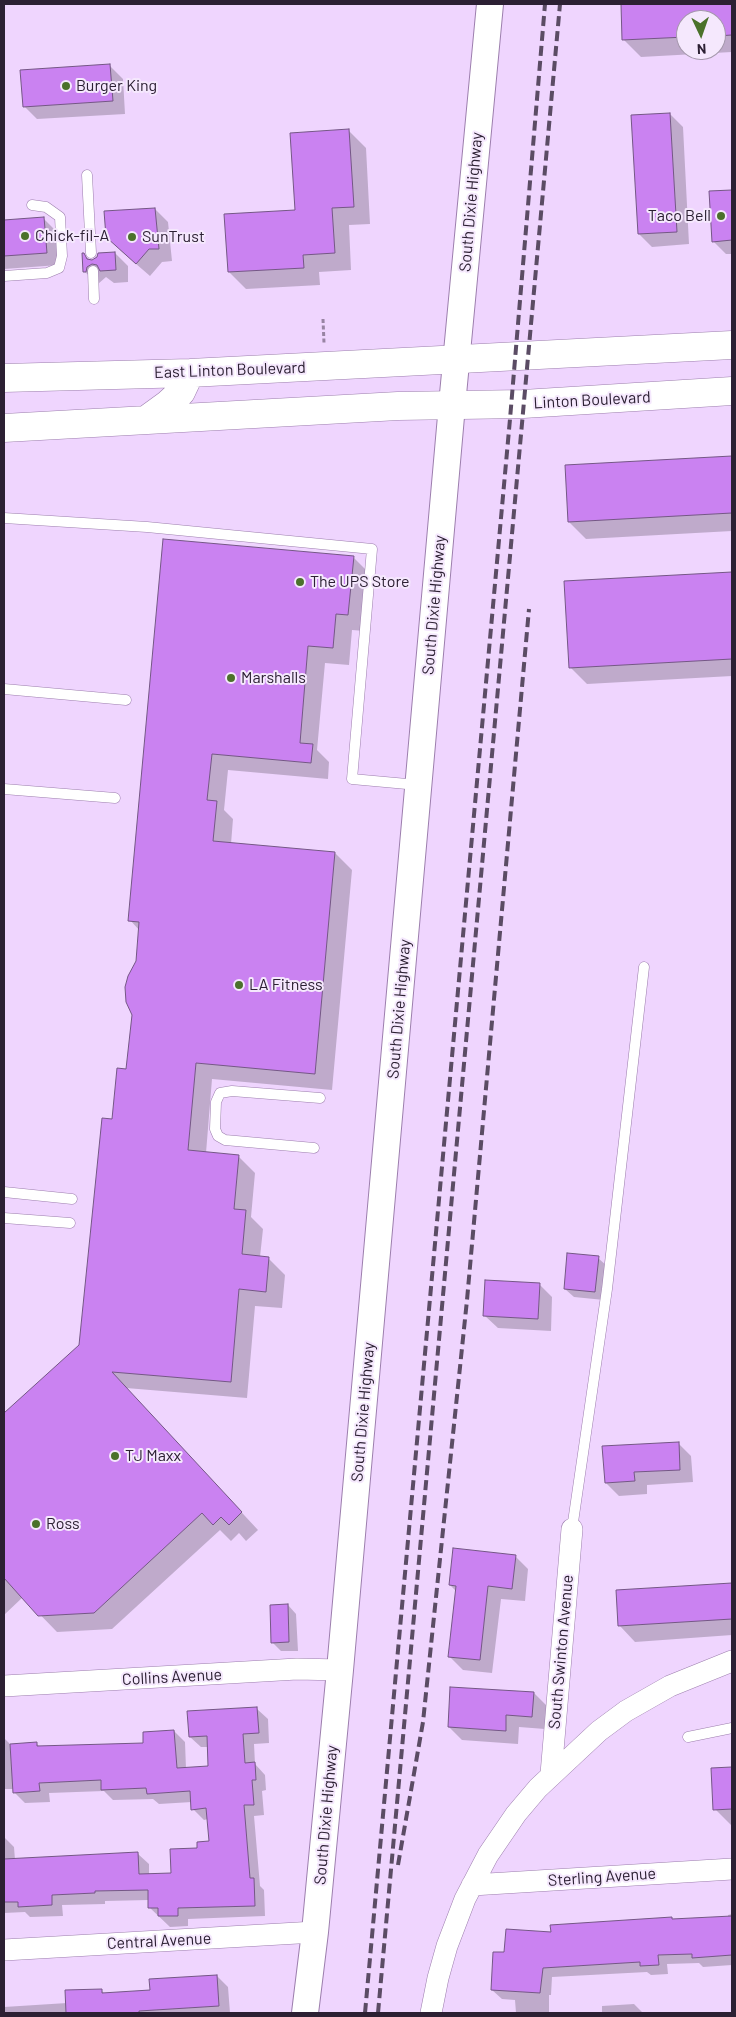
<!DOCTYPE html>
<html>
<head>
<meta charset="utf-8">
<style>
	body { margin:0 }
	#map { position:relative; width:736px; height:2017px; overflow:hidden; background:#efd5fe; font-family:Barlow,sans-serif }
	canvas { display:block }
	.frame { position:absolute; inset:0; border:5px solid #2c2033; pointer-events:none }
	.north { position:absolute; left:676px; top:10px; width:50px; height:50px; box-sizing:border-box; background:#f5e8fd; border:1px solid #a598ac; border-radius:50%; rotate:177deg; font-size:14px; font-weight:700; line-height:20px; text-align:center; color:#2c2033 }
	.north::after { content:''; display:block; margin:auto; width:18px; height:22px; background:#4b712b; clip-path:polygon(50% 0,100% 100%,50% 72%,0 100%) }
</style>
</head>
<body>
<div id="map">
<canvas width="736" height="2017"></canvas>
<div class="frame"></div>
<div class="north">N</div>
</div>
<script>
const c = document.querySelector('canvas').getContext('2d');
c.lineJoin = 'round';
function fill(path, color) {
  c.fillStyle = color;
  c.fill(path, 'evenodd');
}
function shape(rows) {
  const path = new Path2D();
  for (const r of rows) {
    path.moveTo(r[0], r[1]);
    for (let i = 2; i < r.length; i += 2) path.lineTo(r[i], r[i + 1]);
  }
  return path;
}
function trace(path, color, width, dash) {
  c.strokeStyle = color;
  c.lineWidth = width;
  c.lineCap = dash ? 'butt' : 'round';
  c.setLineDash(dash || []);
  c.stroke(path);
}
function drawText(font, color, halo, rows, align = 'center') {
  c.font = font + ' Barlow,sans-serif';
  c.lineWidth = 4;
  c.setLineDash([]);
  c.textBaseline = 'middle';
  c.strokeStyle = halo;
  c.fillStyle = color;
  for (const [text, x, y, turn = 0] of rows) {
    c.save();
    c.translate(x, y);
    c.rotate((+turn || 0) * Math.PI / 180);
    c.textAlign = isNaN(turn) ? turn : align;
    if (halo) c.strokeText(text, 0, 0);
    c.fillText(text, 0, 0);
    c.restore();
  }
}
const shadow = shape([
	[622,4,732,4,732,52,641,57,624,40],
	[686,20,716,20,716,50,686,50],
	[110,66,123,79,125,114,37,119,24,106],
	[670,114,683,127,689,244,652,247,639,234],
	[349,131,366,148,370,224,349,225,351,270,319,272,320,285,246,289,229,272,296,211],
	[732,191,732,254,726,254,713,241,710,192],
	[155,209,168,222,172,261,162,262,150,276,120,250],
	[44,219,57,232,59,265,4,269,4,222],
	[115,253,128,266,128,282,114,283,106,277,98,284,84,271,83,255,92,261],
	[732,457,732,531,586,539,569,522,566,466],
	[164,540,353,557,370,574,365,631,352,630,349,665,325,663,317,750,329,762,328,779,228,770,224,810,233,819,231,844,335,853,352,870,332,1090,212,1079,206,1153,238,1156,255,1173,251,1217,263,1229,260,1257,268,1258,285,1275,282,1308,255,1306,247,1398,126,1388,258,1530,246,1541,239,1533,231,1541,220,1530,112,1629,57,1632,23,1597,4,1615,4,1415,80,1345,113,1120,127,1071,140,931,130,920],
	[732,573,732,676,587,684,570,667,565,582],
	[598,1258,607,1266,604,1300,574,1297,565,1289],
	[539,1284,552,1297,551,1331,498,1328,484,1315],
	[678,1443,691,1456,693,1482,647,1485,647,1494,619,1496,606,1483],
	[515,1556,528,1569,525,1601,501,1599,492,1673,463,1670,450,1657,457,1592,450,1585],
	[732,1584,732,1635,635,1642,620,1626,617,1592],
	[288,1605,296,1614,298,1651,281,1651,272,1642],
	[534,1693,547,1706,545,1729,519,1727,518,1744,462,1740,449,1727],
	[257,1709,268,1719,269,1743,254,1744,255,1764,265,1775,266,1790,262,1791,264,1815,254,1816,260,1886,264,1890,265,1916,188,1919,188,1926,170,1927,149,1907,149,1900,105,1901,105,1904,62,1905,63,1916,30,1917,25,1912,4,1913,4,1837,14,1847,15,1860,138,1854,149,1864,149,1875,172,1874,199,1849,210,1842,208,1819,204,1820,193,1809,192,1802,159,1804,153,1799,113,1800,104,1791,49,1793,50,1802,25,1803,14,1792,14,1789,4,1789,4,1738,11,1745,36,1743,40,1747,145,1744,174,1731,185,1742,186,1769,210,1768,208,1747,201,1747,190,1737],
	[732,1768,732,1826,715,1809,712,1769],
	[732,1914,732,1965,703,1967,699,1963,667,1964,668,1974,651,1975,647,1972,552,1977,551,1995,549,1995,549,2013,516,2013,515,2000,502,1999,492,1990,506,1954,552,1933,673,1921,728,1917,728,1915],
	[217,1976,228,1987,230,2013,4,2013,4,2007,67,2003,101,1990,105,1994,151,1991],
	[634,2004,643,2013,602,2013,602,2006]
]);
const building = shape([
	[621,4,732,4,732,35,716,36,716,20,686,20,686,37,622,40,621,4],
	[110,64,113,101,23,107,20,70,110,64],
	[670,113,677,232,638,234,631,115,670,113],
	[349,129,354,207,332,208,335,253,303,255,304,268,228,272,224,214,295,210,290,133,349,129],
	[732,190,732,240,712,242,709,191,732,190],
	[155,208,159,249,149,249,136,264,106,237,104,211,155,208],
	[44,217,47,253,4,256,4,220,44,217],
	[115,252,116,270,100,271,97,265,92,264,87,267,86,272,83,272,82,253,84,253,87,259,92,260,97,257,98,253,115,252],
	[732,456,732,513,568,522,565,465,732,456],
	[163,539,354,556,348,615,336,614,333,648,308,646,300,743,313,744,311,763,212,754,207,800,217,801,213,841,335,852,315,1074,196,1063,188,1150,239,1155,234,1209,246,1210,242,1254,269,1257,266,1292,239,1289,231,1382,112,1372,242,1512,229,1525,221,1517,213,1525,202,1513,94,1613,38,1616,4,1578,4,1413,79,1345,102,1118,112,1119,117,1068,126,1069,132,1015,126,1002,125,987,128,976,136,961,139,922,128,921,163,539],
	[732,572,732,659,569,668,564,581,732,572],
	[567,1253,599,1256,595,1292,564,1289,567,1253],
	[485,1280,540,1283,538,1319,483,1316,485,1280],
	[679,1442,680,1470,634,1472,635,1481,605,1483,602,1446,679,1442],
	[453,1548,516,1555,512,1589,488,1586,480,1660,448,1657,456,1586,449,1585,453,1548],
	[732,1583,732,1619,618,1626,616,1590,732,1583],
	[288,1604,289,1642,271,1643,270,1605,288,1604],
	[450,1687,534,1692,532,1717,506,1715,506,1731,448,1727,450,1687],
	[257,1707,259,1733,243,1734,245,1763,255,1762,256,1780,252,1780,254,1805,244,1805,250,1878,254,1878,255,1906,178,1908,178,1916,158,1916,158,1908,148,1908,148,1890,95,1891,95,1893,52,1895,52,1905,18,1907,18,1902,4,1902,4,1859,138,1852,139,1874,171,1873,170,1849,197,1848,197,1842,209,1841,206,1808,191,1810,190,1791,147,1794,146,1788,101,1790,101,1780,39,1783,40,1791,13,1793,10,1744,37,1742,37,1746,143,1743,143,1732,174,1730,177,1768,208,1766,207,1736,189,1737,187,1711,257,1707],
	[732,1767,732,1809,713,1810,711,1768,732,1767],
	[732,1916,732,1955,692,1958,692,1954,658,1955,659,1965,640,1966,640,1962,543,1968,540,1993,491,1990,493,1952,504,1952,506,1929,551,1932,550,1925,672,1917,672,1919,732,1916],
	[217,1975,219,2006,139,2011,139,2013,66,2013,65,1990,102,1989,102,1993,150,1990,149,1979,217,1975]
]);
const path = shape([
	[323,319,324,343]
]);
const service = shape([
	[87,175,91,253],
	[93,271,94,299],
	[4,276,47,273,59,268,62,256,60,217,46,207,32,205],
	[4,518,147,527,372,549,352,779,418,785],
	[4,689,126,700],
	[4,789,115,798],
	[314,1148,225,1140,218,1136,215,1129,216,1102,220,1093,232,1091,320,1098],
	[4,1192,72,1199],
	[4,1218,70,1223],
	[572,1529,607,1289,644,967],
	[688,1737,732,1728]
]);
const minor = shape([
	[4,1686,297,1669,340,1670],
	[551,1774,572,1529],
	[472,1885,732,1869],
	[4,1950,315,1932],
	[431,2013,438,1978,447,1946,465,1899,488,1855,516,1814,538,1788,599,1731,626,1711,670,1686,732,1661]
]);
const tertiary = shape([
	[305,2013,315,1932,340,1670,452,405,490,4]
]);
const secondary = shape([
	[4,378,190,373,732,345],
	[146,420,168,404,181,392,190,373],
	[4,428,398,406,523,404,732,391]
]);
const rail = shape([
	[398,1865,423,1722,467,1300,529,609],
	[365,2013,510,419,545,4],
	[378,2013,560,4]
]);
const markers = [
	[66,86,5,"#4b712b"],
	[721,216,5,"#4b712b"],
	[25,236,5,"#4b712b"],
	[132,237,5,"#4b712b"],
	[300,582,5,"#4b712b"],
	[231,678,5,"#4b712b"],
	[239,985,5,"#4b712b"],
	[115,1456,5,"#4b712b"],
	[36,1524,5,"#4b712b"]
];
const poiNames = [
	["Burger King",76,86],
	["Taco Bell",711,216,"right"],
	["Chick-fil-A",35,236],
	["SunTrust",142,237],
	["The UPS Store",310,582],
	["Marshalls",241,678],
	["LA Fitness",249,985],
	["TJ Maxx",125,1456],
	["Ross",46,1524]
];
const streetNames = [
	["South Dixie Highway",471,202,-85],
	["East Linton Boulevard",230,370,-2],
	["Linton Boulevard",592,400,-3],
	["South Dixie Highway",434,605,-85],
	["South Dixie Highway",399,1009,-85],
	["South Dixie Highway",363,1412,-85],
	["South Swinton Avenue",561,1652,-85],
	["Collins Avenue",172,1677,-3],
	["South Dixie Highway",326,1815,-85],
	["Sterling Avenue",602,1877,-4],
	["Central Avenue",159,1941,-3]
];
fill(shadow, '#0003');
fill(building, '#ca82f1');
trace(building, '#745785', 1);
trace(service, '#9c7ead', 11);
trace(minor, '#9c7ead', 22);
trace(tertiary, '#9c7ead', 28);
trace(secondary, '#9c7ead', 29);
trace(path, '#9884a3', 3, [4, 2.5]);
trace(service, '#fff', 10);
trace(minor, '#fff', 21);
trace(tertiary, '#fff', 26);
trace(secondary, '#fff', 28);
trace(rail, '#5b4c64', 4, [10, 5]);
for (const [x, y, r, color] of markers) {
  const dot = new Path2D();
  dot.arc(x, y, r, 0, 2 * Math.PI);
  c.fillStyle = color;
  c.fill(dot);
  trace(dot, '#f5e8fd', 2);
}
drawText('16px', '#2c2033', '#f5e8fd', poiNames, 'left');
drawText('16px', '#2c2033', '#f5e8fd', streetNames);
</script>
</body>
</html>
